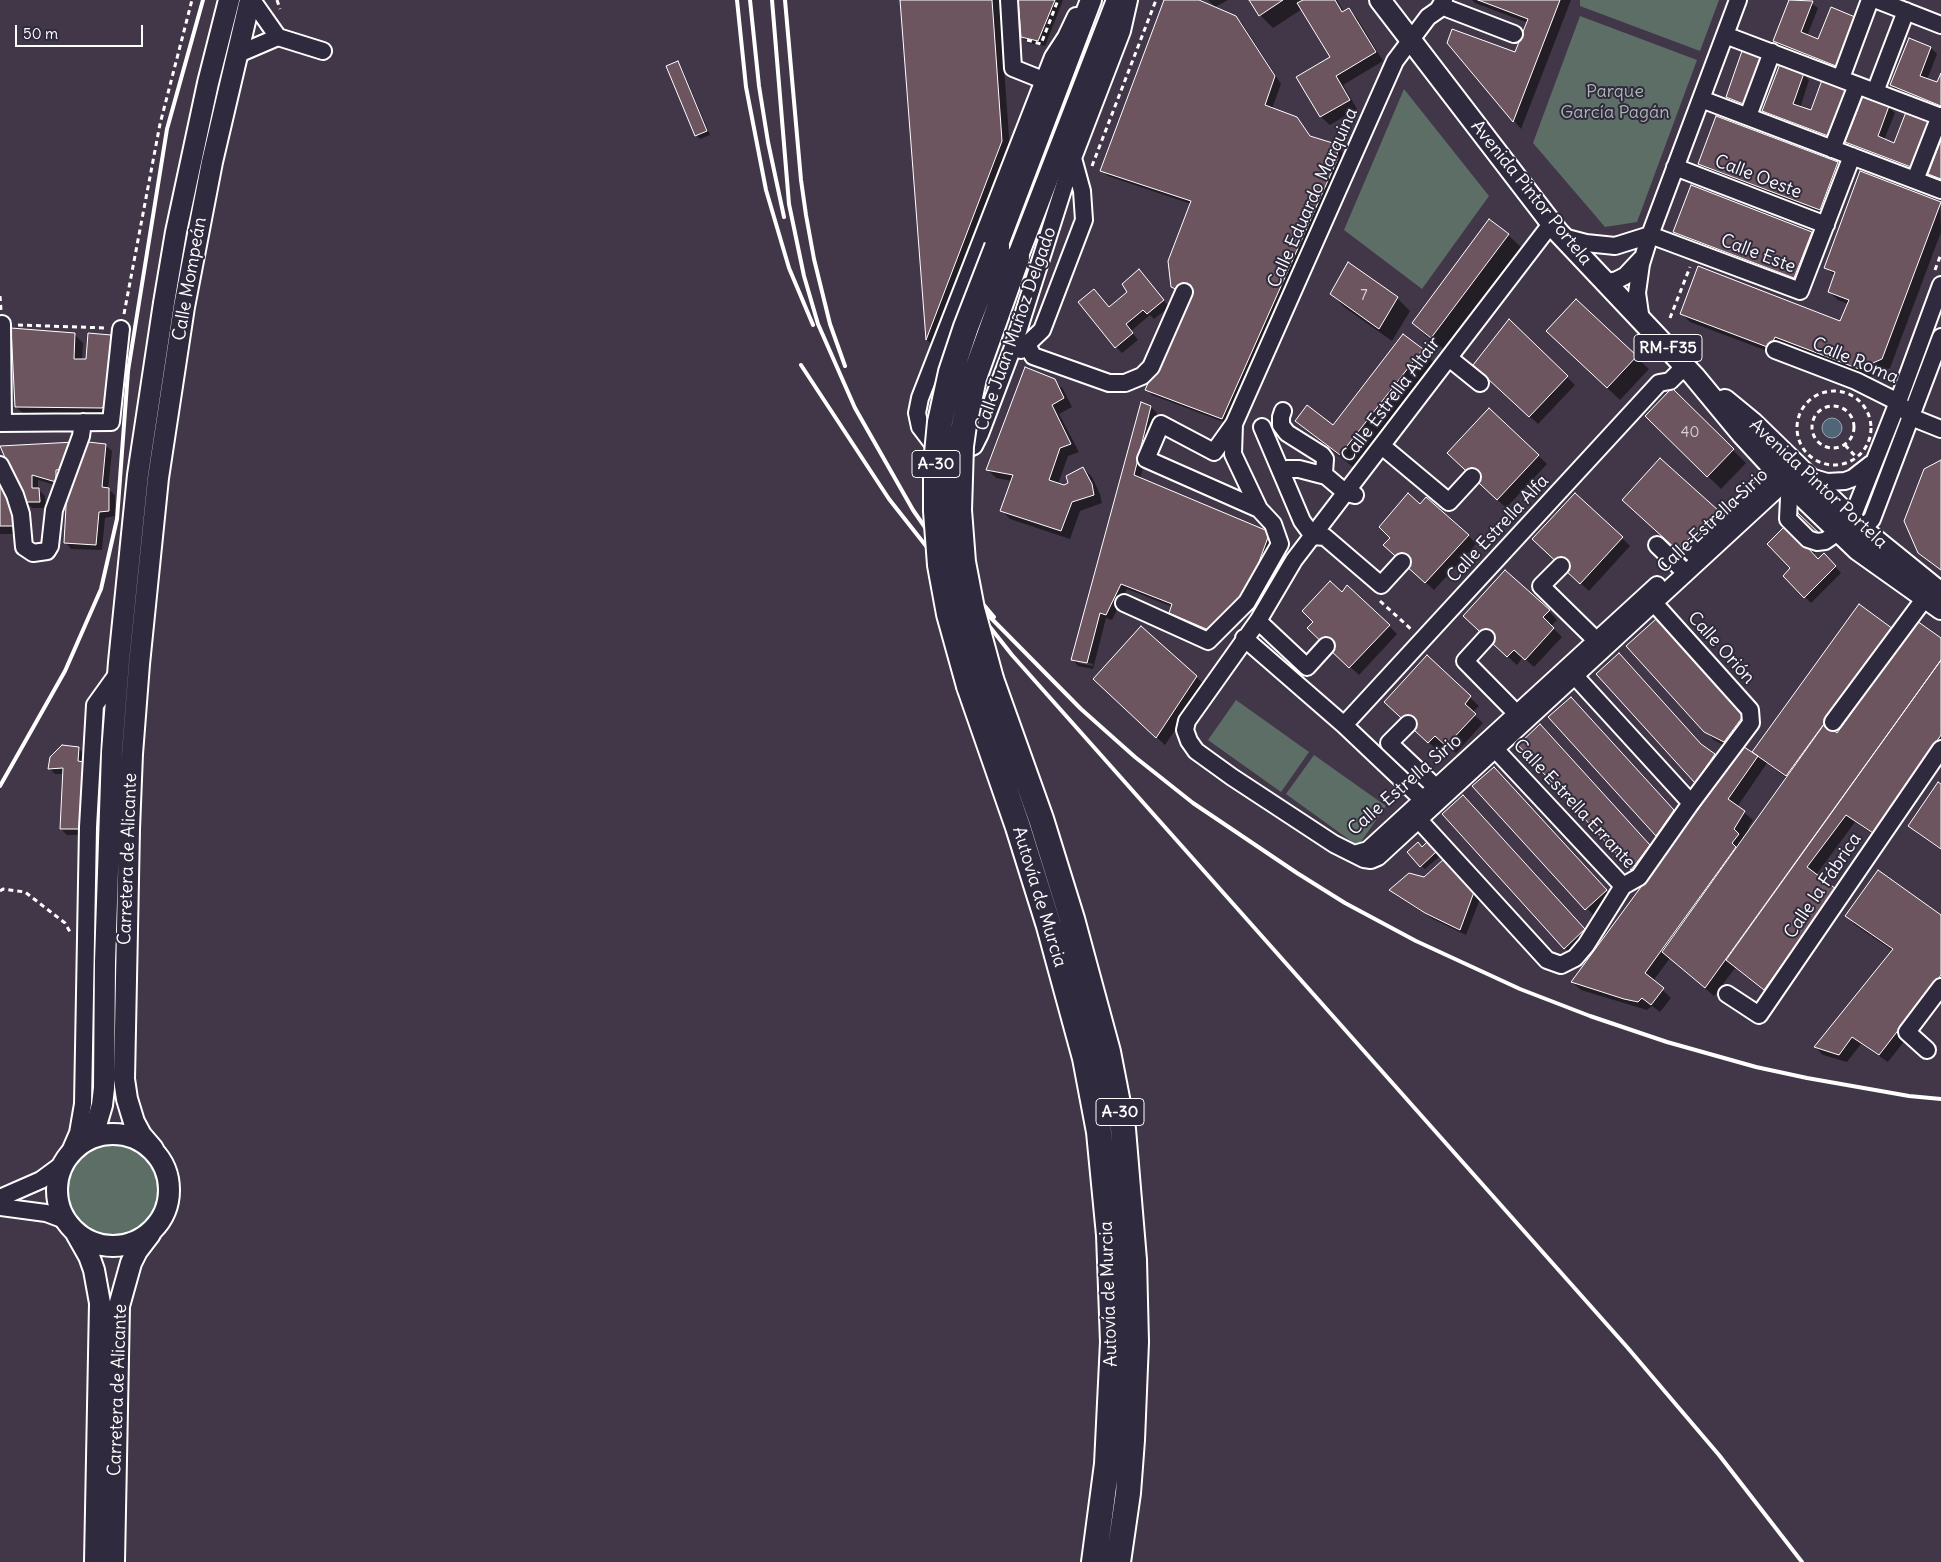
<!DOCTYPE html>
<html>
<head>
<meta charset="utf-8">
<style>
	body { margin:0 }
	#map { position:relative; width:1941px; height:1562px; overflow:hidden; background:#423748; font-family:Delius,sans-serif }
	canvas { display:block }
	.scale { position:absolute; left:15px; top:25px; width:128px; height:22px; box-sizing:border-box; border:2px solid #fff; border-top:0; padding-left:6px; font-size:15px; line-height:18px; white-space:nowrap; color:#fff; -webkit-text-stroke:4px #2f2a3d; paint-order:stroke }
</style>
</head>
<body>
<div id="map">
<canvas width="1941" height="1562"></canvas>
<div class="scale">50 m</div>
</div>
<script>
const c = document.querySelector('canvas').getContext('2d');
c.lineJoin = 'round';
function fill(path, color) {
  c.fillStyle = color;
  c.fill(path, 'evenodd');
}
function shape(rows) {
  const path = new Path2D();
  for (const r of rows) {
    if (r.length === 3) {
      path.moveTo(r[0] + r[2], r[1]);
      path.arc(r[0], r[1], r[2], 0, 2 * Math.PI);
      continue;
    }
    path.moveTo(r[0], r[1]);
    for (let i = 2; i < r.length; i += 2) path.lineTo(r[i], r[i + 1]);
  }
  return path;
}
function trace(path, color, width, dash) {
  c.strokeStyle = color;
  c.lineWidth = width;
  c.lineCap = dash ? 'butt' : 'round';
  c.setLineDash(dash || []);
  c.stroke(path);
}
function drawText(font, color, halo, rows, align = 'center') {
  c.font = font + ' Delius,sans-serif';
  c.lineWidth = 4;
  c.setLineDash([]);
  c.textBaseline = 'middle';
  c.strokeStyle = halo;
  c.fillStyle = color;
  for (const [text, x, y, turn = 0] of rows) {
    c.save();
    c.translate(x, y);
    c.rotate((+turn || 0) * Math.PI / 180);
    c.textAlign = isNaN(turn) ? turn : align;
    if (halo) c.strokeText(text, 0, 0);
    c.fillText(text, 0, 0);
    c.restore();
  }
}
const green = shape([
	[1580,0,1719,0,1700,51,1580,6],
	[1580,16,1697,60,1637,222,1605,227,1533,143],
	[1404,89,1489,196,1422,289,1344,230],
	[1236,700,1309,752,1281,792,1208,740],
	[1314,755,1386,806,1358,846,1286,794],
	[114,1190,56]
]);
const water = shape([
	[1832,428,10]
]);
const shadow = shape([
	[902,0,999,0,1010,150,934,347,927,340],
	[1019,0,1063,0,1045,46,1028,43,1022,37],
	[1166,0,1196,0,1236,17,1242,23,1281,84,1272,109,1297,118,1312,138,1336,145,1342,151,1343,165,1229,424,1152,395,1146,389,1179,293,1172,286,1191,204,1108,176,1102,170],
	[1208,0,1228,0,1215,7],
	[1250,0,1337,0,1344,12,1349,9,1357,18,1383,61,1343,85,1357,109,1330,125,1321,117,1298,77,1331,57,1302,9,1273,28,1260,15],
	[1472,0,1571,0,1521,129,1449,43,1516,54,1528,23,1475,3],
	[1790,0,1807,0,1818,8,1807,36,1819,40,1831,8,1855,18,1842,71,1781,47,1774,41],
	[1931,48,1937,54,1927,80,1938,84,1941,76,1941,104,1897,87,1897,90,1941,107,1941,109,1897,91,1891,85],
	[1743,52,1750,108,1731,101,1727,97],
	[677,62,681,66,710,135,700,139,696,135],
	[1803,74,1809,80,1800,108,1811,112,1838,142,1770,117,1764,110],
	[1864,97,1889,107,1895,113,1884,140,1895,144,1928,122,1934,128,1917,173,1853,148,1847,142],
	[1837,163,1846,172,1828,218,1708,173,1699,164],
	[1940,203,1941,232,1890,368,1868,377,1783,344,1778,355,1690,322,1681,313,1841,323,1848,304,1838,300,1829,292,1835,276,1825,267],
	[1675,232,1811,233,1820,241,1803,286,1683,240],
	[1508,235,1521,247,1445,350,1426,336,1413,323],
	[1145,277,1169,307,1154,319,1150,315,1131,331,1138,340,1122,353,1116,347,1094,290,1110,308],
	[1331,294,1397,298,1410,311,1392,341,1344,307],
	[1509,321,1575,385,1538,424,1484,373],
	[75,335,83,343,82,360,87,361,111,336,119,344,110,416,25,415,16,407],
	[1561,344,1636,357,1649,369,1620,400],
	[1422,350,1434,363,1353,467,1310,433,1297,421,1333,427],
	[1054,380,1063,389,1072,407,1059,414,1079,452,1068,456,1058,484,1065,486,1083,468,1092,477,1100,494,1102,503,1080,511,1070,539,1010,519,1002,511,1012,481,996,478,988,470],
	[1672,390,1746,463,1721,489,1647,416],
	[1151,407,1157,413,1140,479,1270,533,1276,540,1217,637,1177,619,1171,612,1173,607,1127,589,1112,620,1106,618,1093,669,1078,666,1072,659],
	[1078,660,1093,664,1093,666,1078,663],
	[1489,409,1547,464,1506,508,1457,461],
	[74,444,62,487,38,480,38,489,45,496,46,508,32,508,25,501,1,447],
	[105,445,112,451,108,489,115,495,115,516,105,518,102,550,71,549,65,542],
	[1660,460,1727,520,1687,557,1632,508],
	[0,471,24,534,0,534],
	[1420,505,1468,535,1476,544,1434,590,1394,554],
	[1622,538,1630,546,1589,591,1542,548],
	[1826,542,1813,555,1818,560,1824,555,1841,573,1811,603,1784,576,1792,568,1768,544],
	[1342,593,1389,626,1397,634,1359,675,1317,636],
	[1860,606,1900,638,1833,731,1837,735,1941,640,1941,755,1882,841,1855,822,1816,875,1835,890,1773,998,1735,968,1714,996,1670,958,1653,981,1671,998,1660,1012,1652,1006,1647,1010,1581,990,1572,982,1752,754],
	[1767,763,1786,778,1750,829,1748,828,1753,820,1737,807],
	[1549,611,1557,620,1551,626,1562,637,1534,667,1523,657,1517,665,1473,625],
	[1656,620,1751,724,1733,750,1714,740,1705,731],
	[1141,627,1205,685,1165,745,1103,688],
	[1427,657,1479,706,1472,713,1483,723,1456,753,1444,743,1438,751,1394,710],
	[1598,674,1714,755,1723,763,1704,790],
	[1579,707,1682,820,1665,843,1657,835],
	[1548,734,1657,854,1640,877,1520,745],
	[78,748,85,754,92,835,67,835,61,829,64,774,55,774,49,768],
	[1502,777,1614,900,1595,917,1474,786],
	[1941,785,1941,850,1918,834,1910,826],
	[1471,805,1593,938,1573,956,1565,948],
	[1428,843,1440,856,1425,869,1421,866,1422,849],
	[1444,861,1480,899,1466,935,1433,919,1397,896,1391,890,1424,878],
	[1846,916,1941,916,1941,994,1888,1062,1861,1044,1847,1062,1823,1055,1815,1047,1893,951,1855,925]
]);
const building = shape([
	[900,0,992,0,1002,141,926,340,900,0],
	[1018,0,1055,0,1038,41,1021,37,1018,0],
	[1164,0,1199,0,1236,16,1275,76,1265,105,1297,117,1310,136,1336,144,1338,158,1222,419,1145,390,1187,294,1171,287,1168,261,1191,201,1100,171,1164,0],
	[1249,0,1283,0,1259,16,1249,0],
	[1303,0,1335,0,1342,12,1349,8,1376,52,1336,76,1350,100,1320,117,1296,77,1330,57,1297,3,1303,0],
	[1478,0,1560,0,1513,122,1447,43,1452,29,1515,52,1528,19,1478,0],
	[1789,0,1813,1,1801,32,1818,39,1831,7,1855,17,1836,66,1773,41,1789,0],
	[1909,38,1931,47,1920,76,1937,82,1941,73,1941,106,1890,85,1909,38],
	[1742,51,1764,59,1746,105,1726,97,1742,51],
	[678,61,707,131,695,136,666,66,678,61],
	[1780,64,1804,73,1793,104,1811,110,1822,80,1849,91,1831,137,1762,111,1780,64],
	[1863,96,1889,106,1878,136,1894,143,1906,112,1929,121,1911,167,1845,142,1863,96],
	[1716,116,1838,162,1820,210,1698,164,1716,116],
	[1941,140,1941,179,1928,174,1941,140],
	[1860,171,1941,202,1882,359,1859,369,1775,337,1770,348,1680,314,1698,266,1840,321,1849,300,1828,292,1835,272,1824,268,1860,171],
	[1691,185,1812,232,1794,278,1673,232,1691,185],
	[1489,219,1509,234,1431,338,1412,323,1489,219],
	[1348,262,1398,297,1379,329,1330,294,1348,262],
	[1139,269,1164,300,1147,314,1143,310,1126,324,1133,333,1115,348,1078,302,1094,289,1109,307,1127,292,1122,284,1139,269],
	[1576,299,1637,356,1607,388,1546,331,1576,299],
	[1509,319,1568,376,1529,417,1473,365,1509,319],
	[11,328,75,333,74,359,86,359,88,333,111,335,107,402,102,408,15,407,11,328],
	[1403,334,1423,349,1340,455,1295,421,1307,405,1333,425,1403,334],
	[1025,367,1055,379,1064,398,1052,405,1071,444,1060,448,1049,480,1064,485,1068,483,1066,476,1083,467,1092,484,1094,495,1072,502,1061,531,1000,511,1013,475,986,470,1025,367],
	[1672,388,1734,449,1707,477,1645,416,1672,388],
	[1141,402,1151,406,1134,475,1270,532,1246,597,1211,631,1169,613,1172,604,1121,584,1106,615,1100,613,1087,663,1071,660,1141,402],
	[1489,408,1539,455,1497,500,1447,453,1489,408],
	[75,442,66,469,56,470,56,482,32,475,32,488,39,488,40,502,24,502,0,446,75,442],
	[88,442,106,444,102,487,109,488,109,511,99,512,96,545,64,543,67,488,82,459,88,442],
	[1660,458,1719,511,1677,550,1622,500,1660,458],
	[1941,460,1941,570,1918,553,1904,521,1924,469,1941,460],
	[0,476,8,492,16,526,0,526,0,476],
	[1408,493,1420,504,1426,497,1469,535,1425,583,1383,545,1390,538,1379,527,1408,493],
	[1575,493,1623,537,1580,584,1532,539,1575,493],
	[1798,513,1821,535,1808,548,1818,559,1824,553,1836,566,1804,598,1783,576,1790,568,1767,544,1798,513],
	[1505,570,1550,610,1543,617,1554,628,1525,660,1514,650,1507,657,1463,616,1505,570],
	[1330,581,1342,592,1347,585,1390,625,1349,668,1307,628,1313,622,1302,611,1330,581],
	[1859,604,1893,629,1786,776,1752,752,1859,604],
	[1656,619,1744,715,1724,742,1704,732,1626,646,1656,619],
	[1917,621,1941,638,1941,660,1705,988,1662,952,1825,723,1837,733,1917,621],
	[1141,626,1197,676,1156,738,1093,679,1141,626],
	[1619,653,1701,744,1715,754,1695,783,1596,674,1619,653],
	[1427,655,1471,696,1465,704,1476,714,1446,746,1435,736,1428,743,1384,702,1427,655],
	[1941,660,1941,735,1873,833,1846,815,1807,867,1836,889,1764,990,1726,960,1941,660],
	[1571,697,1674,810,1656,836,1548,717,1571,697],
	[1540,724,1650,845,1631,870,1518,745,1540,724],
	[62,745,79,747,78,761,90,763,86,829,60,829,63,768,48,769,50,757,62,745],
	[1744,747,1758,756,1728,799,1745,811,1734,829,1739,834,1732,843,1736,847,1645,973,1664,988,1651,1005,1642,998,1638,1002,1624,999,1571,982,1744,747],
	[1494,767,1607,890,1585,910,1472,786,1494,767],
	[1938,782,1941,784,1941,849,1908,826,1938,782],
	[1463,795,1585,929,1564,949,1442,814,1463,795],
	[1428,841,1437,851,1420,867,1407,852,1418,842,1422,847,1428,841],
	[1444,859,1474,892,1460,930,1425,913,1389,890,1409,873,1424,877,1444,859],
	[1878,870,1941,915,1941,975,1879,1055,1852,1037,1839,1055,1814,1047,1893,949,1845,916,1878,870]
]);
const path = shape([
	[277,0,280,9],
	[1027,40,1041,44,1058,0],
	[1092,166,1156,0],
	[1935,270,1941,254],
	[0,296,1,310],
	[124,314,160,124,192,0],
	[1670,318,1690,267],
	[18,325,107,328],
	[1834,428,37],
	[1833,427,21],
	[1845,445,1856,457],
	[1380,601,1412,630],
	[0,891,3,889,25,892,65,923,70,932]
]);
const minor = shape([
	[1009,0,1013,68,1043,80],
	[1877,0,1941,25],
	[1441,6,1514,34],
	[1076,16,1066,37,1053,57,920,398,917,413,920,427,933,444,950,450,965,450,974,446,980,434,1013,347,1073,158,1122,31,1129,0],
	[1725,35,1941,117],
	[278,37,323,51],
	[236,55,278,37,252,0],
	[1841,78,1870,0],
	[1875,92,1906,11],
	[1701,99,1941,190],
	[1748,116,1772,52],
	[1832,149,1857,85],
	[1675,167,1826,225],
	[1915,180,1940,116],
	[1551,224,1294,560,1258,621,1187,721,1185,730,1189,741,1196,751,1232,777,1334,844,1364,859,1371,860,1378,857,1786,481],
	[1650,235,1800,291,1852,156],
	[1563,237,1586,243,1615,246,1650,235],
	[1604,283,1617,280,1625,276,1641,259],
	[1641,321,1637,293,1641,264,1650,235,1738,0],
	[2,324,3,423],
	[1027,344,1033,356,1109,383,1125,383,1142,376,1151,367,1184,292],
	[1020,349,1021,350,1042,330,1084,220,1082,191,1073,158],
	[1775,350,1856,381,1898,402,1911,417,1941,429],
	[1449,358,1480,383],
	[1283,411,1281,417,1281,425,1287,433,1322,455,1325,459,1324,473,1326,476,1346,493,1355,495],
	[0,423,111,422,121,329],
	[1234,424,1395,61,1428,17,1438,10,1444,0],
	[1262,427,1302,521,1313,536,1325,537,1381,585,1402,562],
	[1382,446,1449,502,1472,477],
	[0,465,15,495,21,514,24,547,33,553,47,551,50,546,54,510,81,436,83,422],
	[1281,472,1287,469,1299,469,1326,476],
	[1807,476,1827,482,1845,481,1853,478,1871,464],
	[1795,490,1789,498,1788,519,1808,539,1817,542,1825,541,1838,532],
	[1854,522,1854,513,1898,402,1941,285],
	[1862,529,1872,519,1941,337],
	[1657,545,1686,573],
	[1692,553,1777,472],
	[1561,566,1541,586,1603,647],
	[1124,603,1208,641,1247,602,1280,544,1273,524,1259,509,1233,454,1234,424,1214,452,1161,424,1146,459,1259,509],
	[1258,621,1307,667,1326,646],
	[1244,638,1344,725,1422,799],
	[1486,638,1465,661,1524,721],
	[1574,675,1691,803],
	[1833,722,1925,598],
	[1408,724,1389,743,1443,794],
	[1344,725,1659,383,1670,381,1685,366],
	[1495,749,1623,886],
	[1418,819,1547,960,1561,965,1575,958,1586,945,1623,886,1639,877,1691,803,1751,723,1750,710,1654,603],
	[1354,854,1368,850,1657,585],
	[1727,994,1759,1015,1941,749],
	[1927,1050,1907,1032,1941,987],
	[68,1156,78,1133,83,1104,88,827,95,705,118,673],
	[0,1198,41,1180,64,1163],
	[0,1207,46,1213,62,1219,72,1228]
]);
const major = shape([
	[1380,0,1558,232,1694,376,1742,434,1777,472,1858,550,1941,609],
	[997,247,1091,0],
	[1017,258,1117,0],
	[1725,400,1753,423,1862,529,1941,593],
	[113,1190,56],
	[81,1144,91,1134,97,1122,102,1105,104,1088,105,962,112,752,119,662,138,475,164,303,176,232,208,83,229,0],
	[153,1149,141,1135,134,1122,127,1099,124,1079,129,829,132,754,139,664,158,478,184,307,212,162,250,0],
	[76,1233,89,1256,94,1270,100,1303,95,1562],
	[114,1562,119,1306,131,1263,137,1251,150,1234]
]);
const highway = shape([
	[991,679,1041,819,1072,919,1108,1052,1123,1129,1134,1260,1136,1342,1132,1440,1128,1493,1118,1562],
	[969,686,1018,827,1049,926,1085,1058,1099,1132,1109,1235,1113,1342,1107,1464,1094,1562]
]);
const rail = shape([
	[737,0,746,87,766,190,789,268,813,325],
	[750,0,759,86,768,142,784,217],
	[772,0,789,204,804,276,818,324,855,408,913,510,956,572,994,617],
	[785,0,801,180,806,215,814,259,830,324,845,366],
	[801,365,889,499,1012,655,1627,1347,1719,1455,1802,1562],
	[986,613,1081,709,1135,757,1193,803,1297,873,1345,903,1416,941,1520,989,1590,1016,1667,1042,1756,1067,1807,1078,1909,1096,1941,1099],
	[0,786,65,671,101,589,117,519,128,371,167,129,203,0]
]);
const highwayBridge = shape([
	[991,679,972,609,963,562,959,510,961,446,964,425,974,378,1017,258],
	[969,686,949,614,940,565,936,511,936,464,940,422,951,372,966,327,997,247]
]);
const numberNames = [
	["7",1364,296],
	["40",1690,433]
];
const shields = [
	[1668,348,68],
	[936,464,48],
	[1120,1112,48]
];
const shieldNames = [
	["RM-F35",1668,348],
	["A-30",936,464],
	["A-30",1120,1112]
];
const parkNames = [
	["Parque",1615,92],
	["García Pagán",1615,113]
];
const streetNames = [
	["Calle Oeste",1758,177,21],
	["Avenida Pintor Portela",1531,193,51],
	["Calle Eduardo Marquina",1313,198,-66],
	["Calle Este",1758,254,21],
	["Calle Mompeán",190,279,-80],
	["Calle Juan Muñoz Delgado",1016,329,-71],
	["Calle Roma",1855,361,23],
	["Calle Estrella Altair",1391,400,-53],
	["Avenida Pintor Portela",1818,484,43],
	["Calle Estrella Sirio",1713,521,-43],
	["Calle Estrella Alfa",1498,529,-47],
	["Calle Orión",1721,648,48],
	["Calle Estrella Sirio",1405,785,-41],
	["Calle Estrella Errante",1574,804,47],
	["Carretera de Alicante",128,859,-88],
	["Calle la Fábrica",1823,886,-56],
	["Autovía de Murcia",1039,897,73],
	["Autovía de Murcia",1109,1294,-92],
	["Carretera de Alicante",118,1390,-88]
];
fill(green, '#5d6e66');
fill(water, '#4e6678');
trace(water, '#95a3ae', 1);
fill(shadow, '#0007');
fill(building, '#6d5560');
trace(building, '#fff', 1);
trace(minor, '#fff', 20);
trace(major, '#fff', 24);
trace(highway, '#fff', 28);
trace(path, '#fff', 3, [5, 4]);
trace(minor, '#2f2a3d', 16);
trace(major, '#2f2a3d', 20);
trace(highway, '#2f2a3d', 24);
trace(rail, '#fff', 4);
trace(highwayBridge, '#fff', 28, []);
trace(highwayBridge, '#2f2a3d', 24);
drawText('15px', '#dad4d7', null, numberNames);
for (const [x, y, w] of shields) {
  const box = new Path2D();
  box.roundRect(x - w / 2, y - 13.5, w, 27, 4);
  c.fillStyle = '#2f2a3d';
  c.fill(box);
  trace(box, '#fff', 1);
}
drawText('bold 16px', '#fff', null, shieldNames);
drawText('18px', '#aeb6b2', '#2f2a3d', parkNames);
drawText('18px', '#fff', '#2f2a3d', streetNames);
</script>
</body>
</html>
